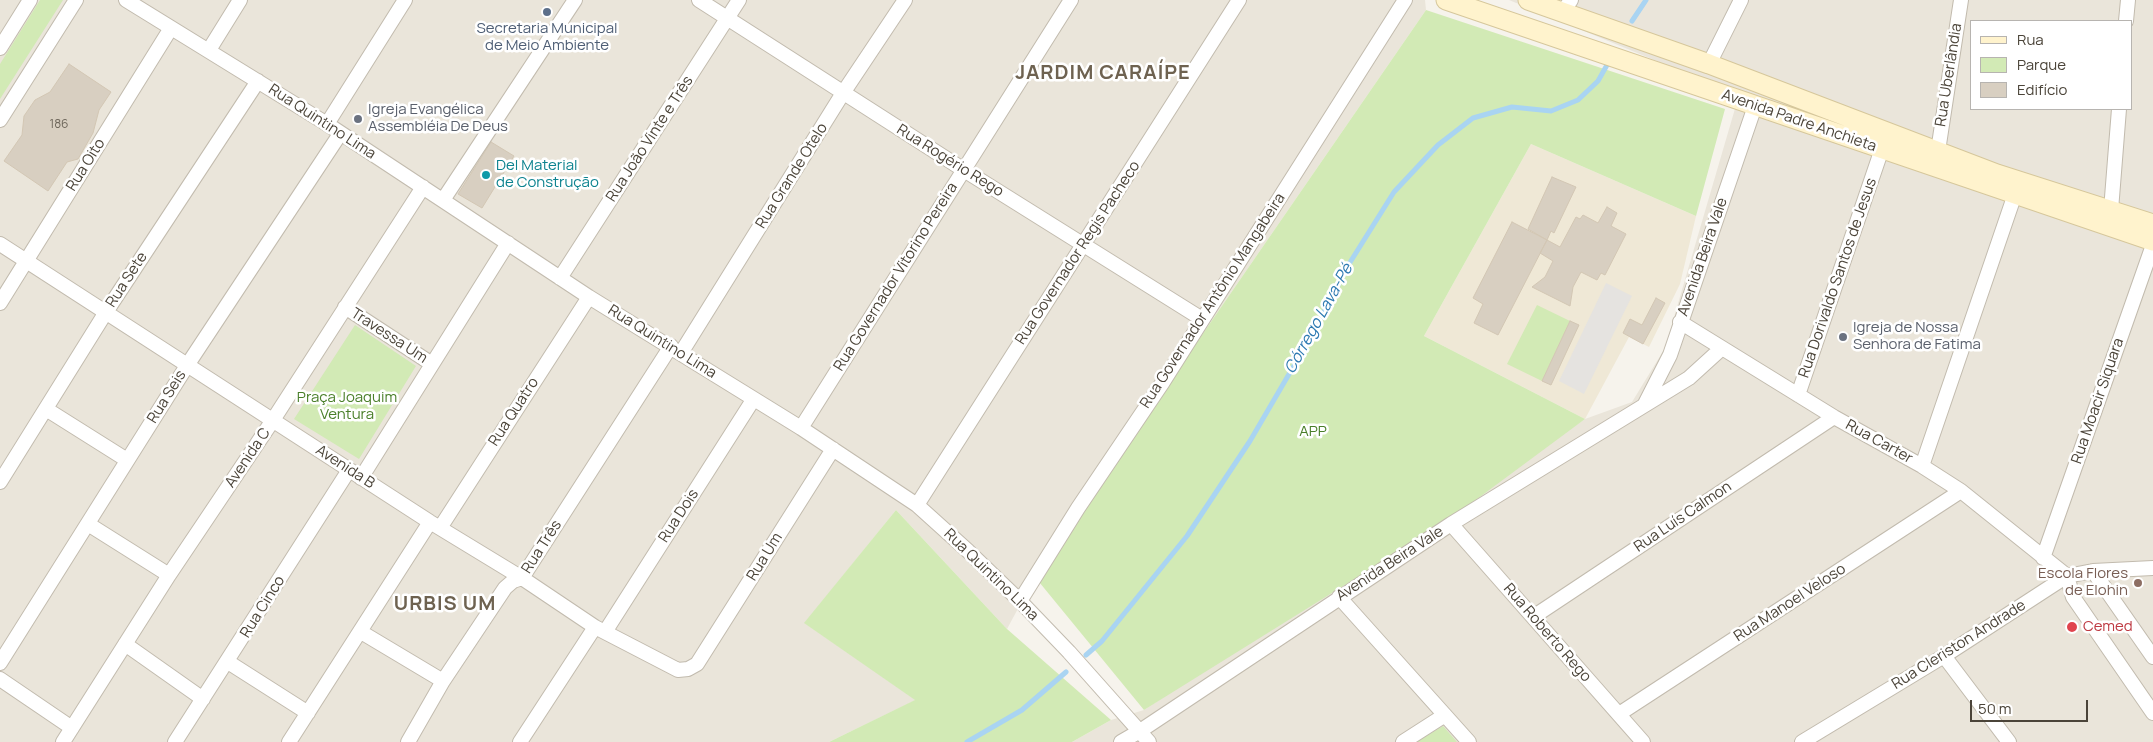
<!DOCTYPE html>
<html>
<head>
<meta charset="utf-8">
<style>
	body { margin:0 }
	#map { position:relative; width:2153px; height:742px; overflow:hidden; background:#f6f3ec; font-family:Manrope,sans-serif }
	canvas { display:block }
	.legend { position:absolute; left:1970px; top:20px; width:162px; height:90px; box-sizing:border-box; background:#fff; border:1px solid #b7b4b0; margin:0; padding:6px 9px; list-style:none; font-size:15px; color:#4b4439 }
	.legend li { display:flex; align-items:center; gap:10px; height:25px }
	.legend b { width:25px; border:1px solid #b7b4b0 }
	.scale { position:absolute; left:1970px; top:700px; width:118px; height:22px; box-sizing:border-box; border:2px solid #4b4439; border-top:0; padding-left:6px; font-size:15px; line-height:18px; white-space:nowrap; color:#4b4439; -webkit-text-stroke:4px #fff; paint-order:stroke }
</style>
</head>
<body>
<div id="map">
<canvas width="2153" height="742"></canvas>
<ul class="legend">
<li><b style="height:6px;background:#fff3cd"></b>Rua</li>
<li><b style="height:14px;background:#d2eab5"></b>Parque</li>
<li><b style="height:14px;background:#d8cfc1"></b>Edifício</li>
</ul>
<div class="scale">50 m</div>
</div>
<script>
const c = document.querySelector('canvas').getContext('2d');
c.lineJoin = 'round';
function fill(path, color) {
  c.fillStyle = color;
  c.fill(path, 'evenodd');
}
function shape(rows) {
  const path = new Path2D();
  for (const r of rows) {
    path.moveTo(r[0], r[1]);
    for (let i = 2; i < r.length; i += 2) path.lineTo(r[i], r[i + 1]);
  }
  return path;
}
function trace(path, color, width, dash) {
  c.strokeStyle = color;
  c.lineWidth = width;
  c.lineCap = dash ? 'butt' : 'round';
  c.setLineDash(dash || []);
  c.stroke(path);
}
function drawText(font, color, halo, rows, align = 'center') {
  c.font = font + ' Manrope,sans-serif';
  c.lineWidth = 5;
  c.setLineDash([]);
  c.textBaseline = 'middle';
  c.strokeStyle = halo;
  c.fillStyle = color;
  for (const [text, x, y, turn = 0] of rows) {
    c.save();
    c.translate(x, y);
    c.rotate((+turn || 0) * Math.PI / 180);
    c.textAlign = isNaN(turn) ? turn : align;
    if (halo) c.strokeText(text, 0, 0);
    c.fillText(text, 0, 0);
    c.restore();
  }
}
const residential = shape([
	[0,0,1425,0,1426,10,1035,577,1007,629,896,510,805,623,916,700,829,742,0,742],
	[1509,0,2153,0,2153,742,1072,742,1111,720,1144,710,1585,419,1632,402,1665,348,1739,95],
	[1972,21,2132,21,2132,109,1972,109]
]);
const education = shape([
	[1531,144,1696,216,1680,284,1649,347,1629,337,1585,419,1424,336]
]);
const green = shape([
	[40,0,63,0,0,99,0,64],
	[1426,10,1725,109,1696,216,1531,144,1424,336,1585,419,1446,522,1144,710,1035,577],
	[1537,305,1570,321,1542,381,1507,364],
	[355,325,416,366,359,459,294,419],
	[896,510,1007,629,1111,720,1072,742,829,742,915,700,804,623],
	[1443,726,1457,742,1416,742]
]);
const parking = shape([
	[1606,283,1632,296,1584,394,1559,381]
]);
const stream = shape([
	[1632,21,1646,0],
	[1086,655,1102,641,1187,536,1250,441,1313,333,1349,264,1394,192,1438,145,1473,118,1512,107,1551,111,1578,100,1598,81,1607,65],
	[967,742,1022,710,1066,672]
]);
const building = shape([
	[69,64,111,92,99,110,93,133,78,159,67,162,48,191,4,161,22,135,24,116,35,100,50,92,69,64],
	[491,142,514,156,482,208,458,194,491,142],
	[1552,177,1576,187,1554,233,1551,231,1547,240,1528,229,1552,177],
	[1607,207,1617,213,1611,226,1626,234,1605,275,1601,273,1597,280,1581,272,1573,287,1570,306,1532,287,1545,277,1553,261,1540,253,1547,240,1560,247,1576,217,1580,219,1583,215,1598,223,1607,207],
	[1512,222,1547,240,1498,335,1474,323,1483,304,1473,298,1512,222],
	[1656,298,1665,303,1643,344,1623,333,1630,319,1642,325,1656,298],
	[1570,321,1579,325,1551,385,1542,381,1570,321]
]);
const street = shape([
	[126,0,327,124,589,297,801,428,917,505,968,551,1020,601,1069,652,1149,742],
	[699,0,964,170,1202,319],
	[1562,13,1571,0],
	[2126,21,2128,0],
	[0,48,30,0],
	[209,50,240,0],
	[1709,64,1741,0],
	[0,120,76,0],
	[327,124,405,0],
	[1938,151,1961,0],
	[443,200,575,0],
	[2111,210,2119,109],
	[0,244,430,522,522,578,595,627,678,670,688,669,697,664,833,449],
	[560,278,739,0],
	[0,303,171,28],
	[345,307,432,364],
	[1680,322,1834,417,1922,466,1961,491,2067,576],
	[681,353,843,93,905,0],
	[1798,395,1885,140],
	[1645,404,1670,355,1755,106],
	[46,409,127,460],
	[801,428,1071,0],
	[1922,466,2015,194],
	[361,478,508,243],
	[0,482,106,312,258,81],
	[917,505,1239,0],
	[88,524,169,575],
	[1451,524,1643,742],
	[440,528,589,297],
	[2043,558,2153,245],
	[2093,571,2153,657],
	[2067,576,2073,597,2153,713],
	[1339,597,1469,742],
	[1020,601,1078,508,1163,382,1405,0],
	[1533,617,1834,417],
	[361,632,443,681],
	[605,632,753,400],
	[125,644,203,699],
	[1944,656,2009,742],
	[228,662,308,713],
	[0,663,188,364,340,134],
	[0,679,72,728],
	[1619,714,1961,491],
	[63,742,169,575,273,420,423,187],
	[175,742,349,470],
	[289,742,430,522],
	[408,742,443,681,505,588,513,581,522,578,671,346],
	[520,742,595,627],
	[1121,742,1140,731,1451,524,1689,378,1722,348],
	[1403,742,1445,715],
	[1802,742,1944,656,2067,576,2093,571,2153,568]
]);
const secondary = shape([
	[1446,0,2153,241],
	[1528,0,1709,64,1997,174,2153,224]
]);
const markers = [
	[547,12,5,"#5c6f8a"],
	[358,119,5,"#6b7280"],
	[486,175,5,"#0f9aa8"],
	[1843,337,5,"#6b7280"],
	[2138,583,5,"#8d6e63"],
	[2072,627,6,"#e0444e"]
];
const numberNames = [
	["186",59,125]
];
const serviceNames = [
	["Secretaria Municipal",547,29],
	["de Meio Ambiente",547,46]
];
const streetNames = [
	["Rua Uberlândia",1949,75,-81],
	["Avenida Padre Anchieta",1799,121,19],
	["Rua Quintino Lima",322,122,33],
	["Rua João Vinte e Três",650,139,-57],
	["Rua Rogério Rego",950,161,32],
	["Rua Oito",86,165,-58],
	["Rua Grande Otelo",792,176,-58],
	["Rua Governador Regis Pacheco",1078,253,-57],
	["Avenida Beira Vale",1703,257,-71],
	["Rua Governador Vitorino Pereira",896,277,-58],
	["Rua Dorivaldo Santos de Jesus",1838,278,-71],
	["Rua Sete",127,280,-57],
	["Rua Governador Antônio Mangabeira",1213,301,-57],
	["Travessa Um",389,336,33],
	["Rua Quintino Lima",662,342,32],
	["Rua Seis",167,397,-58],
	["Rua Moacir Siquara",2098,401,-71],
	["Rua Quatro",514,412,-57],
	["Rua Carter",1879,442,29],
	["Avenida C",248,458,-56],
	["Avenida B",345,467,33],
	["Rua Dois",679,516,-57],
	["Rua Luís Calmon",1683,517,-34],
	["Rua Três",542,547,-57],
	["Rua Um",765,557,-58],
	["Avenida Beira Vale",1390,564,-33],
	["Rua Quintino Lima",991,575,44],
	["Rua Manoel Veloso",1790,603,-33],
	["Rua Cinco",263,607,-58],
	["Rua Roberto Rego",1547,633,49],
	["Rua Cleriston Andrade",1959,645,-32]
];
const worshipNames = [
	["Igreja Evangélica",368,110],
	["Assembléia De Deus",368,127],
	["Igreja de Nossa",1853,328],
	["Senhora de Fatima",1853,345]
];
const cultureNames = [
	["Del Material",496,166],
	["de Construção",496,183]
];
const parkNames = [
	["Praça Joaquim",347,398],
	["Ventura",347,415],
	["APP",1313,432]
];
const educationNames = [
	["Escola Flores",2128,574],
	["de Elohin",2128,591]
];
const healthNames = [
	["Cemed",2083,627]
];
const waterNames = [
	["Córrego Lava-Pé",1319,319,-61]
];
const districtNames = [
	["JARDIM CARAÍPE",1103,73],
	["URBIS UM",445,604]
];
fill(residential, '#eae5da');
fill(education, '#efe8d6');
fill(green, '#d2eab5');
fill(parking, '#e5e3e0');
trace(stream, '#a9d4f2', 5);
fill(building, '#d8cfc1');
trace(building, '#d3c7b4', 1);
trace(street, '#c2bbae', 16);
trace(secondary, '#d6c79b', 21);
trace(street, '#fff', 14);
trace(secondary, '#fff3cd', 19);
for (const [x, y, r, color] of markers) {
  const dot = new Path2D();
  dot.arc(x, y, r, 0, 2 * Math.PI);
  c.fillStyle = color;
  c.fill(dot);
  trace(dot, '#fff', 2);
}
drawText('12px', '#6e675b', null, numberNames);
drawText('15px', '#4e5e75', '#fff', serviceNames);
drawText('15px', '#4b4439', '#fff', streetNames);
drawText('15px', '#5b616d', '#fff', worshipNames, 'left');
drawText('15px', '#0d838f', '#fff', cultureNames, 'left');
drawText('15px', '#4a7f2a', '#fff', parkNames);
drawText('15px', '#785e54', '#fff', educationNames, 'right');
drawText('15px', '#be3a42', '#fff', healthNames, 'left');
drawText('italic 16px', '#2e7ab2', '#fff', waterNames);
c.letterSpacing = '1px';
drawText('bold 20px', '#6e6250', '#fff', districtNames);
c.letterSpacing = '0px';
</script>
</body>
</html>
